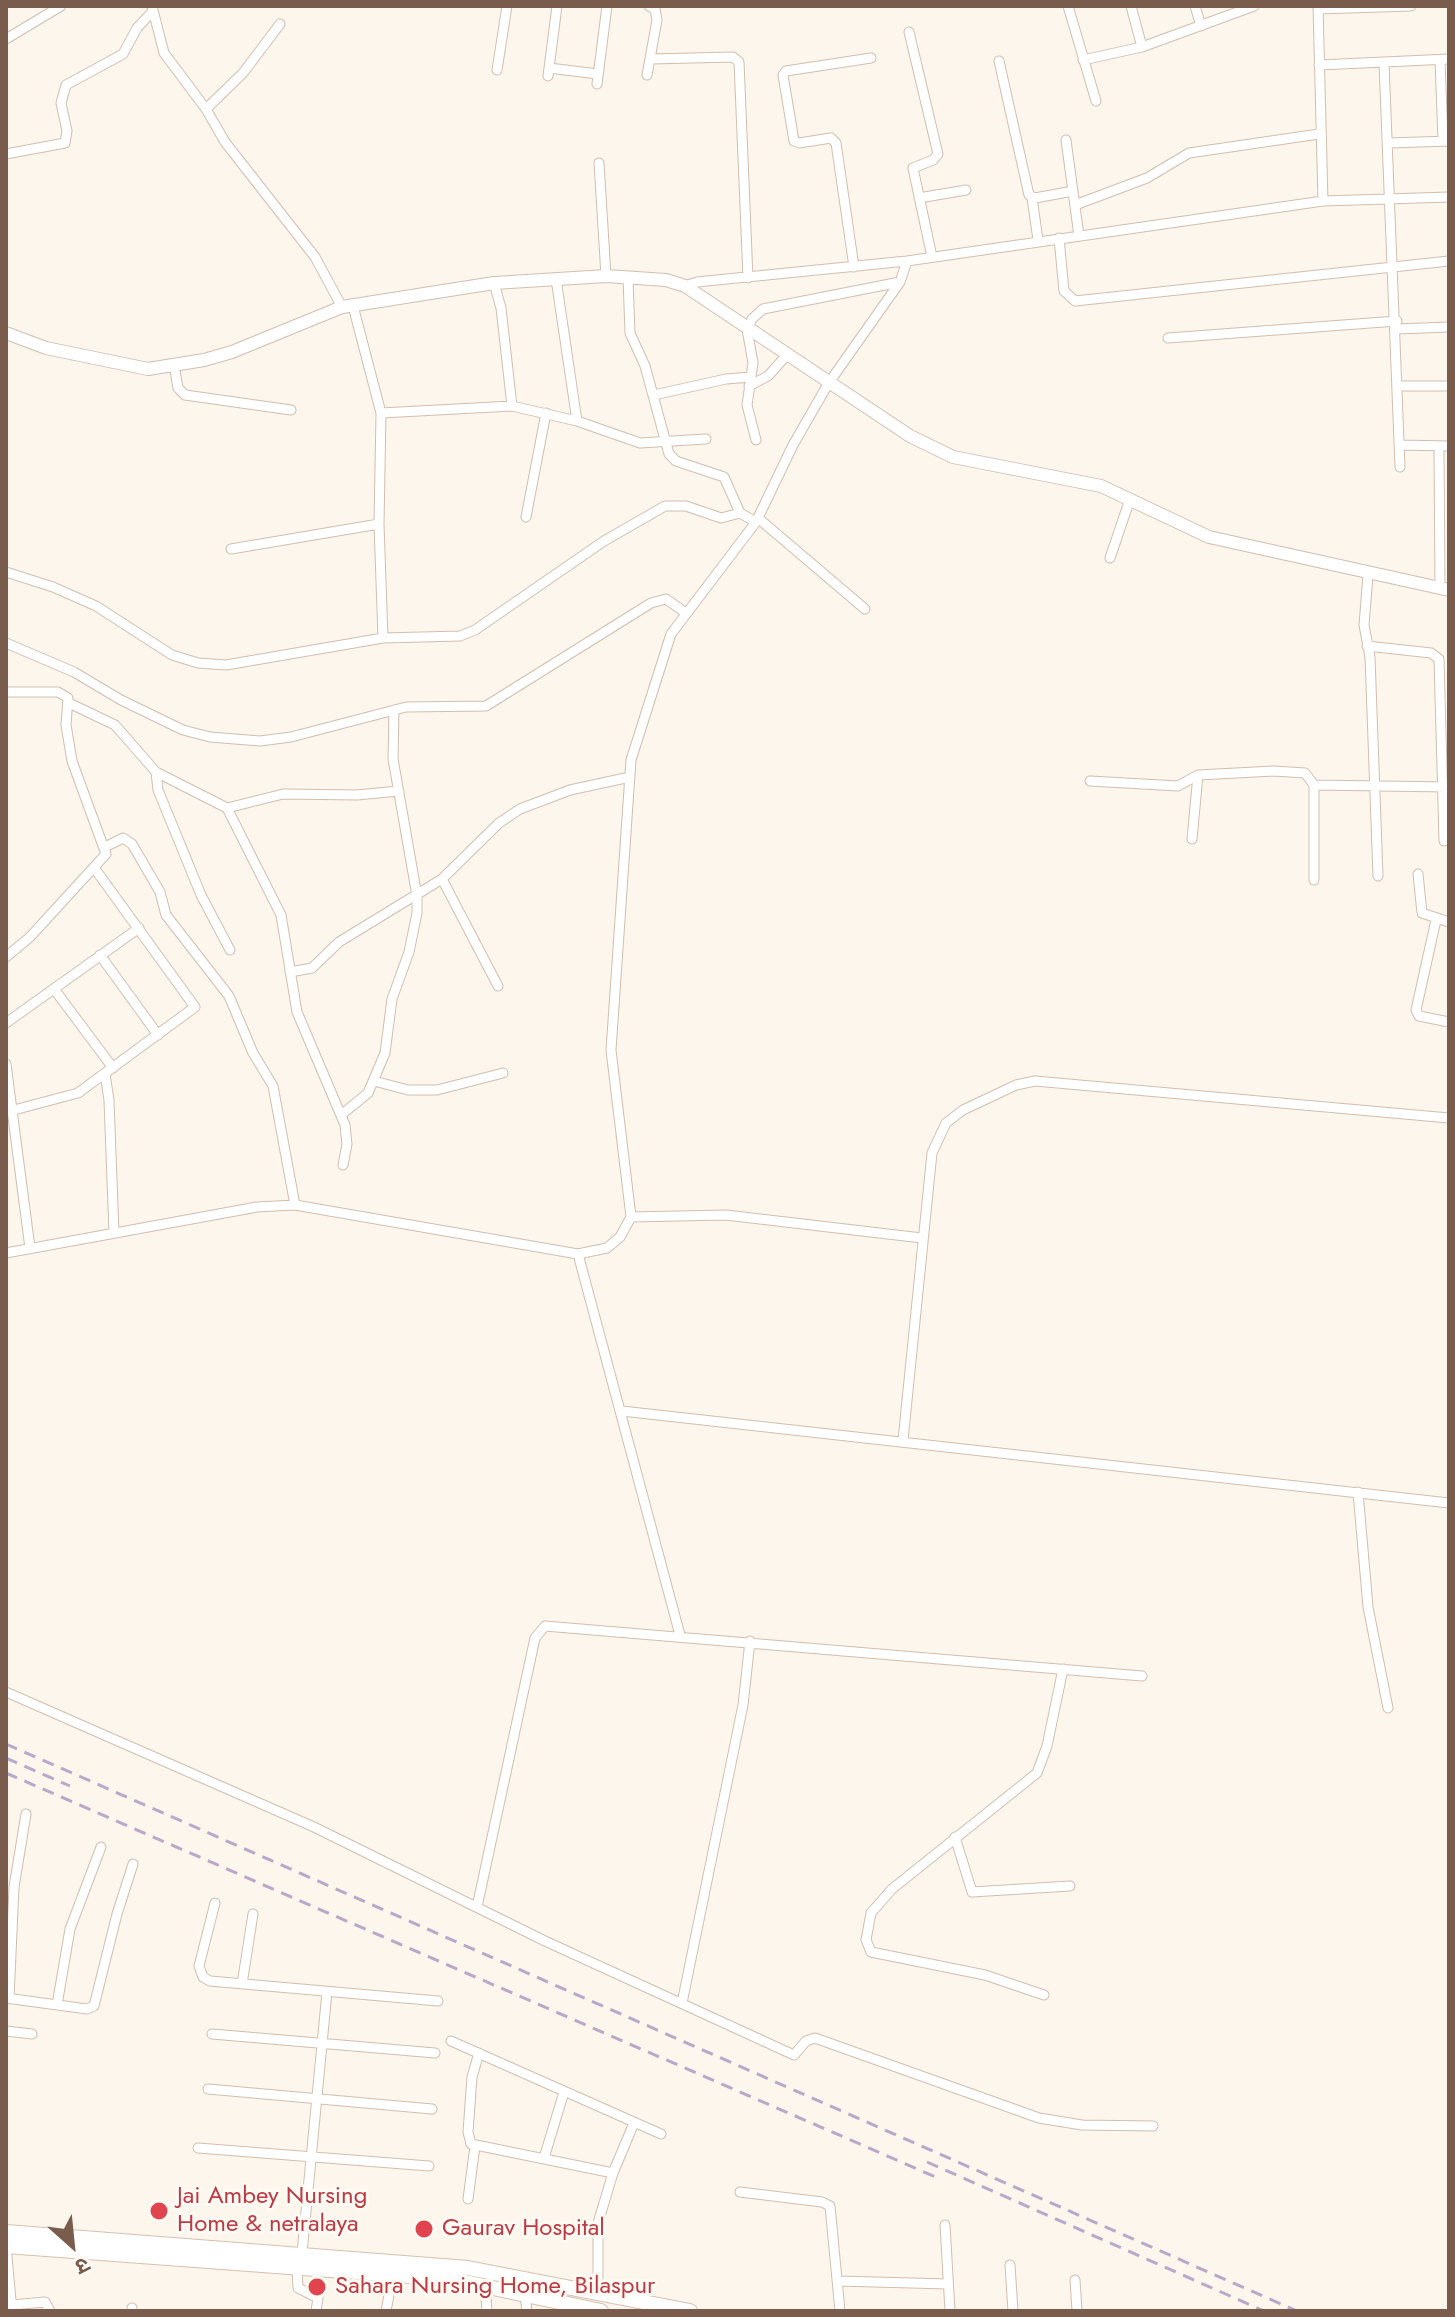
<!DOCTYPE html>
<html>
<head>
<meta charset="utf-8">
<style>
	body { margin:0 }
	#map { position:relative; width:1455px; height:2317px; overflow:hidden; background:#fdf6ec; font-family:Jost,"Noto Sans Devanagari",sans-serif }
	canvas { display:block }
	.frame { position:absolute; inset:0; border:8px solid #7a5c4d; pointer-events:none }
	.north { position:absolute; left:32px; top:2205px; width:80px; height:80px; -webkit-text-stroke:6px #fffaf3; paint-order:stroke; rotate:153deg; font-size:22px; font-weight:700; line-height:32px; text-align:center; color:#7a5c4d }
	.north::after { content:''; display:block; margin:auto; width:28px; height:36px; background:#7a5c4d; clip-path:polygon(50% 0,100% 100%,50% 72%,0 100%) }
</style>
</head>
<body>
<div id="map">
<canvas width="1455" height="2317"></canvas>
<div class="frame"></div>
<div class="north">उ</div>
</div>
<script>
const c = document.querySelector('canvas').getContext('2d');
c.lineJoin = 'round';
function shape(rows) {
  const path = new Path2D();
  for (const r of rows) {
    path.moveTo(r[0], r[1]);
    for (let i = 2; i < r.length; i += 2) path.lineTo(r[i], r[i + 1]);
  }
  return path;
}
function trace(path, color, width, dash) {
  c.strokeStyle = color;
  c.lineWidth = width;
  c.lineCap = dash ? 'butt' : 'round';
  c.setLineDash(dash || []);
  c.stroke(path);
}
function drawText(font, color, halo, rows, align = 'center') {
  c.font = font + ' Jost,sans-serif';
  c.lineWidth = 6;
  c.setLineDash([]);
  c.textBaseline = 'middle';
  c.strokeStyle = halo;
  c.fillStyle = color;
  for (const [text, x, y, turn = 0] of rows) {
    c.save();
    c.translate(x, y);
    c.rotate((+turn || 0) * Math.PI / 180);
    c.textAlign = isNaN(turn) ? turn : align;
    if (halo) c.strokeText(text, 0, 0);
    c.fillText(text, 0, 0);
    c.restore();
  }
}
const minor = shape([
	[152,6,164,53,206,109,225,142,315,257,342,307],
	[1068,6,1096,101],
	[1131,6,1142,47],
	[1195,6,1201,26],
	[1318,6,1323,201],
	[1318,9,1411,6],
	[909,32,938,154,933,160,913,168,932,257],
	[6,39,61,6],
	[650,59,733,57,739,62,748,278],
	[1083,60,1142,47,1254,6],
	[1440,60,1443,141],
	[999,61,1029,195,1035,198,1073,191],
	[1384,63,1400,467],
	[1319,65,1449,59],
	[549,68,598,74],
	[497,70,507,6],
	[647,75,657,20,655,9,649,6],
	[548,76,557,6],
	[597,84,607,6],
	[206,109,243,73,280,24],
	[1066,140,1079,236],
	[1389,143,1449,141],
	[6,154,65,143,67,131,61,103,66,85,123,54,137,28,153,11],
	[599,163,606,276],
	[919,198,966,190],
	[1032,198,1038,240],
	[1075,205,1147,178,1189,153,1319,134],
	[1059,238,1064,291,1075,301,1449,261],
	[854,267,836,143,831,138,799,143,794,141,783,75,786,71,871,58],
	[628,278,630,333,645,366,669,454,676,461,724,477,740,513],
	[556,279,577,421],
	[494,283,501,308,512,406],
	[685,286,697,282,907,261,1323,201,1449,197],
	[353,306,381,413,379,524,383,638],
	[1397,329,1449,327],
	[1168,338,1397,321],
	[174,365,178,388,185,395,291,410],
	[749,386,768,376,786,356],
	[1399,386,1449,386],
	[654,395,726,379,751,377],
	[381,413,512,406,577,421,640,443,706,439],
	[756,440,747,405,753,363,747,329,752,319,763,309,900,282],
	[1400,445,1449,446],
	[1439,446,1440,588],
	[526,517,546,413],
	[758,518,865,609],
	[231,549,379,524],
	[1110,558,1130,499],
	[6,572,53,587,96,606,172,655,198,663,226,665,383,638,460,636,475,630,604,541,665,506,686,506,721,518,740,513,756,522],
	[1368,575,1364,625,1370,657,1378,876],
	[6,643,74,672,121,700,183,730,210,737,260,741,291,737,406,707,486,706,651,603,666,599,686,613],
	[1367,646,1431,653,1439,659,1444,841],
	[6,692,58,692,68,698,66,725,72,761,106,854,30,937,6,957],
	[69,703,115,725,156,772,227,808,281,915,297,1012,345,1125,347,1144,343,1165],
	[156,772,158,790,201,895,230,950],
	[1090,781,1178,786,1198,775,1274,771,1305,773,1314,785,1449,787],
	[1314,785,1314,880],
	[227,808,283,794,357,795,399,791],
	[1192,839,1198,775],
	[105,847,123,838,132,844,160,892,166,915,229,996,253,1053,273,1086,295,1205],
	[1418,874,1422,913,1449,922],
	[442,879,498,986],
	[1436,920,1416,1010,1419,1016,1449,1022],
	[100,955,158,1035],
	[290,972,312,968,339,942,442,879,499,823,520,809,570,790,630,777],
	[54,989,113,1068],
	[6,1023,139,928],
	[6,1064,30,1248],
	[105,1074,109,1100,114,1233],
	[374,1081,408,1090,437,1090,503,1073],
	[14,1110,78,1093,195,1007,95,869],
	[341,1115,368,1093,385,1053,392,999,409,952,417,913,417,896,393,759,394,710],
	[631,1217,726,1215,922,1238],
	[6,1253,257,1207,295,1205,578,1254,607,1248,620,1237,631,1217,611,1050,631,760,671,634,756,522,793,445,828,384,900,282,907,261],
	[578,1254,680,1635],
	[622,1411,1449,1503],
	[903,1440,932,1153,946,1123,963,1110,1016,1085,1035,1081,1449,1118],
	[1358,1492,1368,1607,1388,1708],
	[6,1692,314,1827,545,1941,794,2055,806,2041,815,2038,1039,2118,1082,2125,1153,2126],
	[955,1837,972,1892,1070,1886],
	[215,1903,199,1966,203,1977,210,1981,438,2001],
	[477,1907,535,1638,545,1626,1142,1676],
	[242,1984,253,1914],
	[1044,1995,985,1975,871,1952,866,1940,871,1913,892,1889,1037,1773,1047,1746,1063,1669],
	[6,1998,87,2009,94,2006,117,1914,133,1864],
	[9,1998,14,1887,26,1814],
	[682,2003,743,1705,750,1641],
	[57,2005,70,1929,101,1847],
	[6,2031,32,2034],
	[212,2034,435,2053],
	[451,2041,661,2134],
	[479,2053,472,2077,468,2132,471,2144,613,2173],
	[208,2089,432,2109],
	[198,2148,429,2166],
	[544,2158,564,2092],
	[740,2192,822,2202,830,2206,840,2311],
	[468,2199,475,2146],
	[945,2225,950,2311],
	[6,2246,12,2311],
	[302,2253,327,1992],
	[1010,2265,1013,2311],
	[297,2267,298,2288,318,2298,316,2311],
	[1075,2280,1077,2311],
	[838,2281,948,2284],
	[485,2285,487,2311],
	[525,2294,527,2311],
	[598,2295,598,2223,613,2173,634,2123],
	[12,2305,45,2302,50,2311],
	[132,2308,132,2311],
	[386,2311,393,2274]
]);
const tertiary = shape([
	[6,333,46,348,148,369,204,360,232,352,342,307,494,283,606,276,666,280,685,286,910,436,953,457,1101,486,1209,537,1449,590]
]);
const secondary = shape([
	[6,2232,468,2268,690,2311],
	[6,2246,451,2279,601,2311]
]);
const rail = shape([
	[6,1744,1297,2311],
	[6,1758,70,1786],
	[6,1773,938,2178],
	[927,2162,1264,2311]
]);
const markers = [
	[159,2211,10,"#e0444e"],
	[424,2229,10,"#e0444e"],
	[317,2287,10,"#e0444e"]
];
const healthNames = [
	["Jai Ambey Nursing",177,2197],
	["Home & netralaya",177,2225],
	["Gaurav Hospital",442,2229],
	["Sahara Nursing Home, Bilaspur",335,2287]
];
trace(minor, '#d1beb0', 11);
trace(tertiary, '#d1beb0', 14);
trace(secondary, '#d6c0b0', 16);
trace(minor, '#fff', 9);
trace(tertiary, '#fff', 12);
trace(secondary, '#fff', 14);
trace(rail, '#b9a8c9', 3, [12, 8]);
for (const [x, y, r, color] of markers) {
  const dot = new Path2D();
  dot.arc(x, y, r, 0, 2 * Math.PI);
  c.fillStyle = color;
  c.fill(dot);
  trace(dot, '#fffaf3', 3);
}
drawText('24px', '#be3a42', '#fffaf3', healthNames, 'left');
</script>
</body>
</html>
